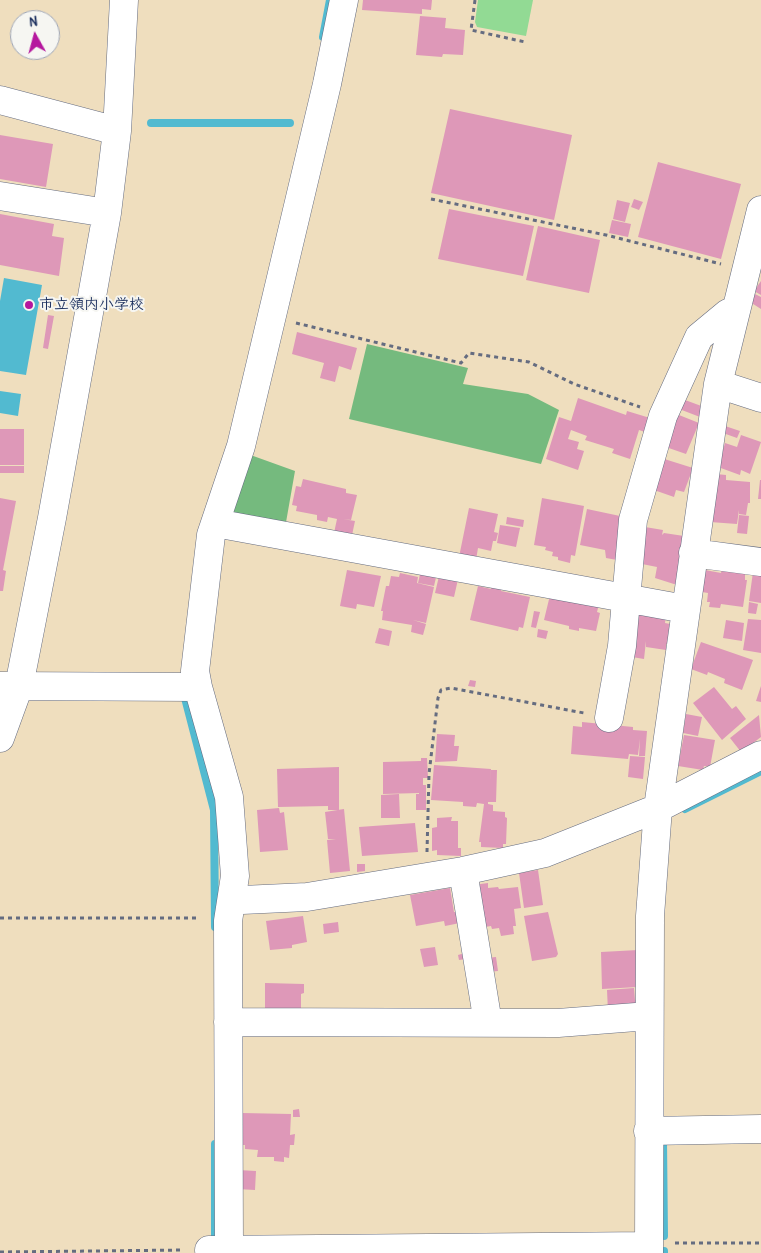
<!DOCTYPE html>
<html>
<head>
<meta charset="utf-8">
<style>
	body { margin:0 }
	#map { position:relative; width:761px; height:1253px; overflow:hidden; background:#efdebe; font-family:"Patrick Hand",sans-serif }
	canvas { display:block }
	.north { position:absolute; left:10px; top:10px; width:50px; height:50px; box-sizing:border-box; background:#f6f6f2; border:1px solid #9ea6b7; border-radius:50%; rotate:353deg; font-size:14px; font-weight:700; line-height:20px; text-align:center; color:#1b2f5e }
	.north::after { content:''; display:block; margin:auto; width:18px; height:22px; background:#b5179e; clip-path:polygon(50% 0,100% 100%,50% 72%,0 100%) }
</style>
</head>
<body>
<div id="map">
<canvas width="761" height="1253"></canvas>
<div class="north">N</div>
</div>
<script>
const c = document.querySelector('canvas').getContext('2d');
c.lineJoin = 'round';
function fill(path, color) {
  c.fillStyle = color;
  c.fill(path, 'evenodd');
}
function shape(rows) {
  const path = new Path2D();
  for (const r of rows) {
    path.moveTo(r[0], r[1]);
    for (let i = 2; i < r.length; i += 2) path.lineTo(r[i], r[i + 1]);
  }
  return path;
}
function trace(path, color, width, dash) {
  c.strokeStyle = color;
  c.lineWidth = width;
  c.lineCap = dash ? 'butt' : 'round';
  c.setLineDash(dash || []);
  c.stroke(path);
}
function drawText(font, color, halo, rows, align = 'center') {
  c.font = font + ' "Patrick Hand","Klee One",sans-serif';
  c.lineWidth = 4;
  c.setLineDash([]);
  c.textBaseline = 'middle';
  c.strokeStyle = halo;
  c.fillStyle = color;
  for (const [text, x, y, turn = 0] of rows) {
    c.save();
    c.translate(x, y);
    c.rotate((+turn || 0) * Math.PI / 180);
    c.textAlign = isNaN(turn) ? turn : align;
    if (halo) c.strokeText(text, 0, 0);
    c.fillText(text, 0, 0);
    c.restore();
  }
}
const green = shape([
	[478,0,533,0,526,36,477,27,475,22]
]);
const forest = shape([
	[367,344,468,368,463,384,528,394,559,410,541,464,349,419],
	[245,453,295,471,285,528,228,516]
]);
const water = shape([
	[4,278,42,285,26,375,0,371,0,301],
	[0,391,21,394,18,416,0,413]
]);
const stream = shape([
	[323,37,330,0],
	[151,123,290,123],
	[185,698,214,810,215,927],
	[685,809,761,771],
	[215,1144,215,1239],
	[664,1236,663,1141,669,1141],
	[664,1251,664,1253]
]);
const building = shape([
	[363,0,432,0,431,10,422,9,422,14,362,10],
	[420,16,446,18,445,28,465,30,463,55,443,54,442,57,416,55],
	[450,109,572,135,554,220,431,193],
	[0,135,53,144,46,187,0,179],
	[658,162,741,184,721,259,638,237],
	[634,199,643,202,639,210,631,207],
	[617,200,630,203,625,222,613,219],
	[449,209,534,226,523,276,438,259],
	[0,214,54,224,52,236,64,238,59,276,0,265],
	[612,220,631,224,628,237,609,233],
	[538,226,600,240,589,293,526,280],
	[761,281,761,295,754,291],
	[755,294,761,297,761,309,750,302],
	[48,315,54,316,48,349,43,348],
	[297,332,357,348,351,370,339,366,335,382,320,378,324,363,292,354],
	[677,397,704,407,700,417,674,407],
	[578,398,626,415,627,411,650,418,645,432,639,430,630,459,612,453,614,449,585,440,587,436,571,430,568,439,579,442,577,449,584,451,578,470,546,459,559,417,571,421],
	[674,413,699,423,686,454,663,446],
	[725,426,740,431,737,438,723,433],
	[0,429,24,429,24,465,0,465],
	[741,435,761,442,750,474,741,470,740,475,718,467,725,443,737,447],
	[658,457,693,468,684,492,676,490,674,497,654,490],
	[0,466,24,466,24,473,0,473],
	[716,474,726,475,726,480,750,482,750,503,748,503,746,515,739,514,739,510,737,524,710,522],
	[303,479,346,489,346,493,357,495,351,520,343,519,355,521,351,540,334,533,337,519,328,517,327,522,317,520,317,515,296,511,297,506,292,505,296,486,301,487],
	[760,480,761,480,761,499,758,499],
	[0,498,16,501,3,570,6,571,3,591,0,591],
	[542,498,584,506,575,556,571,555,570,563,558,560,558,557,552,556,553,552,545,550,546,547,534,545],
	[469,508,498,514,494,532,498,533,496,541,493,541,491,551,478,548,476,560,459,557],
	[587,509,620,516,617,560,606,558,605,550,580,545],
	[739,515,749,516,747,534,737,533],
	[507,517,524,520,523,527,506,524],
	[500,525,520,528,516,547,497,543],
	[639,526,663,530,662,535,664,533,684,536,677,585,655,578,657,567,637,563],
	[422,566,438,569,434,586,418,583],
	[722,569,745,572,745,580,747,580,743,607,721,604,720,608,709,607,710,602,707,602,708,593,702,592,705,570,721,573],
	[347,570,381,576,374,607,357,604,356,609,340,606],
	[440,572,459,575,454,597,435,593],
	[753,572,761,574,761,603,749,601],
	[400,573,418,577,417,583,434,587,426,623,413,620,426,624,423,635,411,632,412,625,382,620,383,611,381,611,386,586,389,586,391,576,399,577],
	[492,585,502,587,501,591,530,597,523,628,519,627,518,631,470,620,478,586,491,589],
	[551,591,599,604,597,612,600,613,596,631,579,628,579,631,569,629,569,626,544,620],
	[749,602,758,604,756,614,748,613],
	[633,609,666,614,665,623,670,624,668,644,661,644,666,644,666,650,646,647,646,641,644,659,626,656],
	[534,611,540,612,536,628,531,627],
	[748,619,761,620,761,653,743,650],
	[726,620,744,623,742,641,723,638],
	[379,628,392,631,389,646,375,643],
	[538,629,548,631,546,639,537,637],
	[701,642,753,660,742,690,724,683,725,679,708,672,707,675,691,669],
	[470,680,476,681,475,687,468,686],
	[761,686,761,702,756,701],
	[714,687,732,709,736,706,746,719,722,740,693,703],
	[686,714,702,717,698,736,683,733],
	[759,715,761,737,741,752,730,738],
	[582,722,633,727,633,730,647,731,645,756,639,756,640,739,638,755,629,754,628,759,571,754,573,726,582,727],
	[437,734,455,735,454,746,459,746,457,761,435,762],
	[684,735,715,740,710,767,704,766,703,770,678,766],
	[630,756,645,757,643,779,628,777],
	[421,758,427,758,428,778,423,778,423,785,426,785,426,810,416,810,416,794,419,794,419,785,419,793,383,794,383,762,421,761],
	[434,765,491,769,490,785,491,770,497,770,496,802,488,802,488,804,493,805,493,811,505,812,505,817,507,818,506,844,503,844,503,848,481,847,481,842,479,842,484,804,477,803,476,807,463,806,463,802,431,800],
	[339,767,339,810,328,810,328,806,278,807,277,769],
	[399,794,400,818,381,818,381,795],
	[279,808,280,813,284,812,288,850,260,852,257,810],
	[344,809,350,871,330,873,327,840,336,839,328,839,325,812],
	[452,817,451,821,458,821,458,848,461,848,461,856,437,855,437,850,432,851,432,828,437,827,437,818],
	[415,823,418,852,362,856,359,827],
	[357,864,365,864,365,871,357,872],
	[538,870,543,905,524,908,519,873],
	[488,883,488,888,498,887,499,889,518,887,521,908,514,909,516,926,513,926,514,934,501,936,499,928,492,929,491,926,479,928,473,885],
	[450,888,454,912,458,912,460,923,445,926,444,921,416,926,410,895],
	[548,912,558,954,556,957,532,961,524,916],
	[303,916,307,942,292,945,292,948,270,950,266,921],
	[338,922,339,932,324,934,323,924],
	[435,947,438,965,424,967,420,949],
	[638,950,637,987,620,988,619,979,620,988,602,989,601,952],
	[465,953,466,959,459,960,458,955],
	[496,957,498,971,487,972,485,958],
	[265,983,304,984,304,993,301,994,301,1010,265,1011],
	[634,988,635,1000,639,999,639,1010,608,1012,607,990,620,989,620,991,620,989],
	[299,1109,300,1117,293,1117,293,1110],
	[242,1113,291,1114,290,1135,295,1134,294,1145,290,1145,289,1158,284,1157,284,1162,274,1161,274,1157,257,1157,258,1150,245,1149,245,1145,241,1145],
	[238,1170,256,1171,255,1190,237,1189]
]);
const path = shape([
	[475,0,471,30,525,42],
	[431,199,606,235,721,264],
	[296,323,461,363,469,353,529,362,574,384,640,407],
	[427,852,429,774,438,698,441,690,451,688,584,713],
	[0,918,197,918],
	[675,1243,761,1243],
	[0,1252,184,1250]
]);
const minor = shape([
	[0,100,117,131],
	[0,196,107,213],
	[718,384,761,398],
	[215,523,685,609],
	[693,553,761,562],
	[0,686,198,687,229,797,235,876,228,921,229,1253],
	[198,687,195,671,211,535,241,446,327,84,344,0],
	[609,718,622,646,633,520,663,416,699,337,728,313,735,310],
	[0,738,19,686,52,518,107,213,117,131,124,0],
	[463,871,488,1023],
	[232,896,242,900,307,897,463,871,545,853,658,808,761,755],
	[228,1022,558,1023,649,1016],
	[648,1131,761,1129],
	[209,1250,649,1246],
	[649,1253,650,916,658,808,718,384,761,210]
]);
const markers = [
	[29,305,5,"#b5179e"]
];
const poiNames = [
	["市立領内小学校",39,305]
];
fill(green, '#92da94');
fill(forest, '#75ba7e');
fill(water, '#52bad0');
trace(stream, '#52bad0', 8);
fill(building, '#de98b8');
trace(minor, '#656c80', 29);
trace(path, '#656c80', 3, [4, 4]);
trace(minor, '#fff', 28);
for (const [x, y, r, color] of markers) {
  const dot = new Path2D();
  dot.arc(x, y, r, 0, 2 * Math.PI);
  c.fillStyle = color;
  c.fill(dot);
  trace(dot, '#f6f6f2', 2);
}
drawText('bold 15px', '#1b2f5e', '#f6f6f2', poiNames, 'left');
</script>
</body>
</html>
